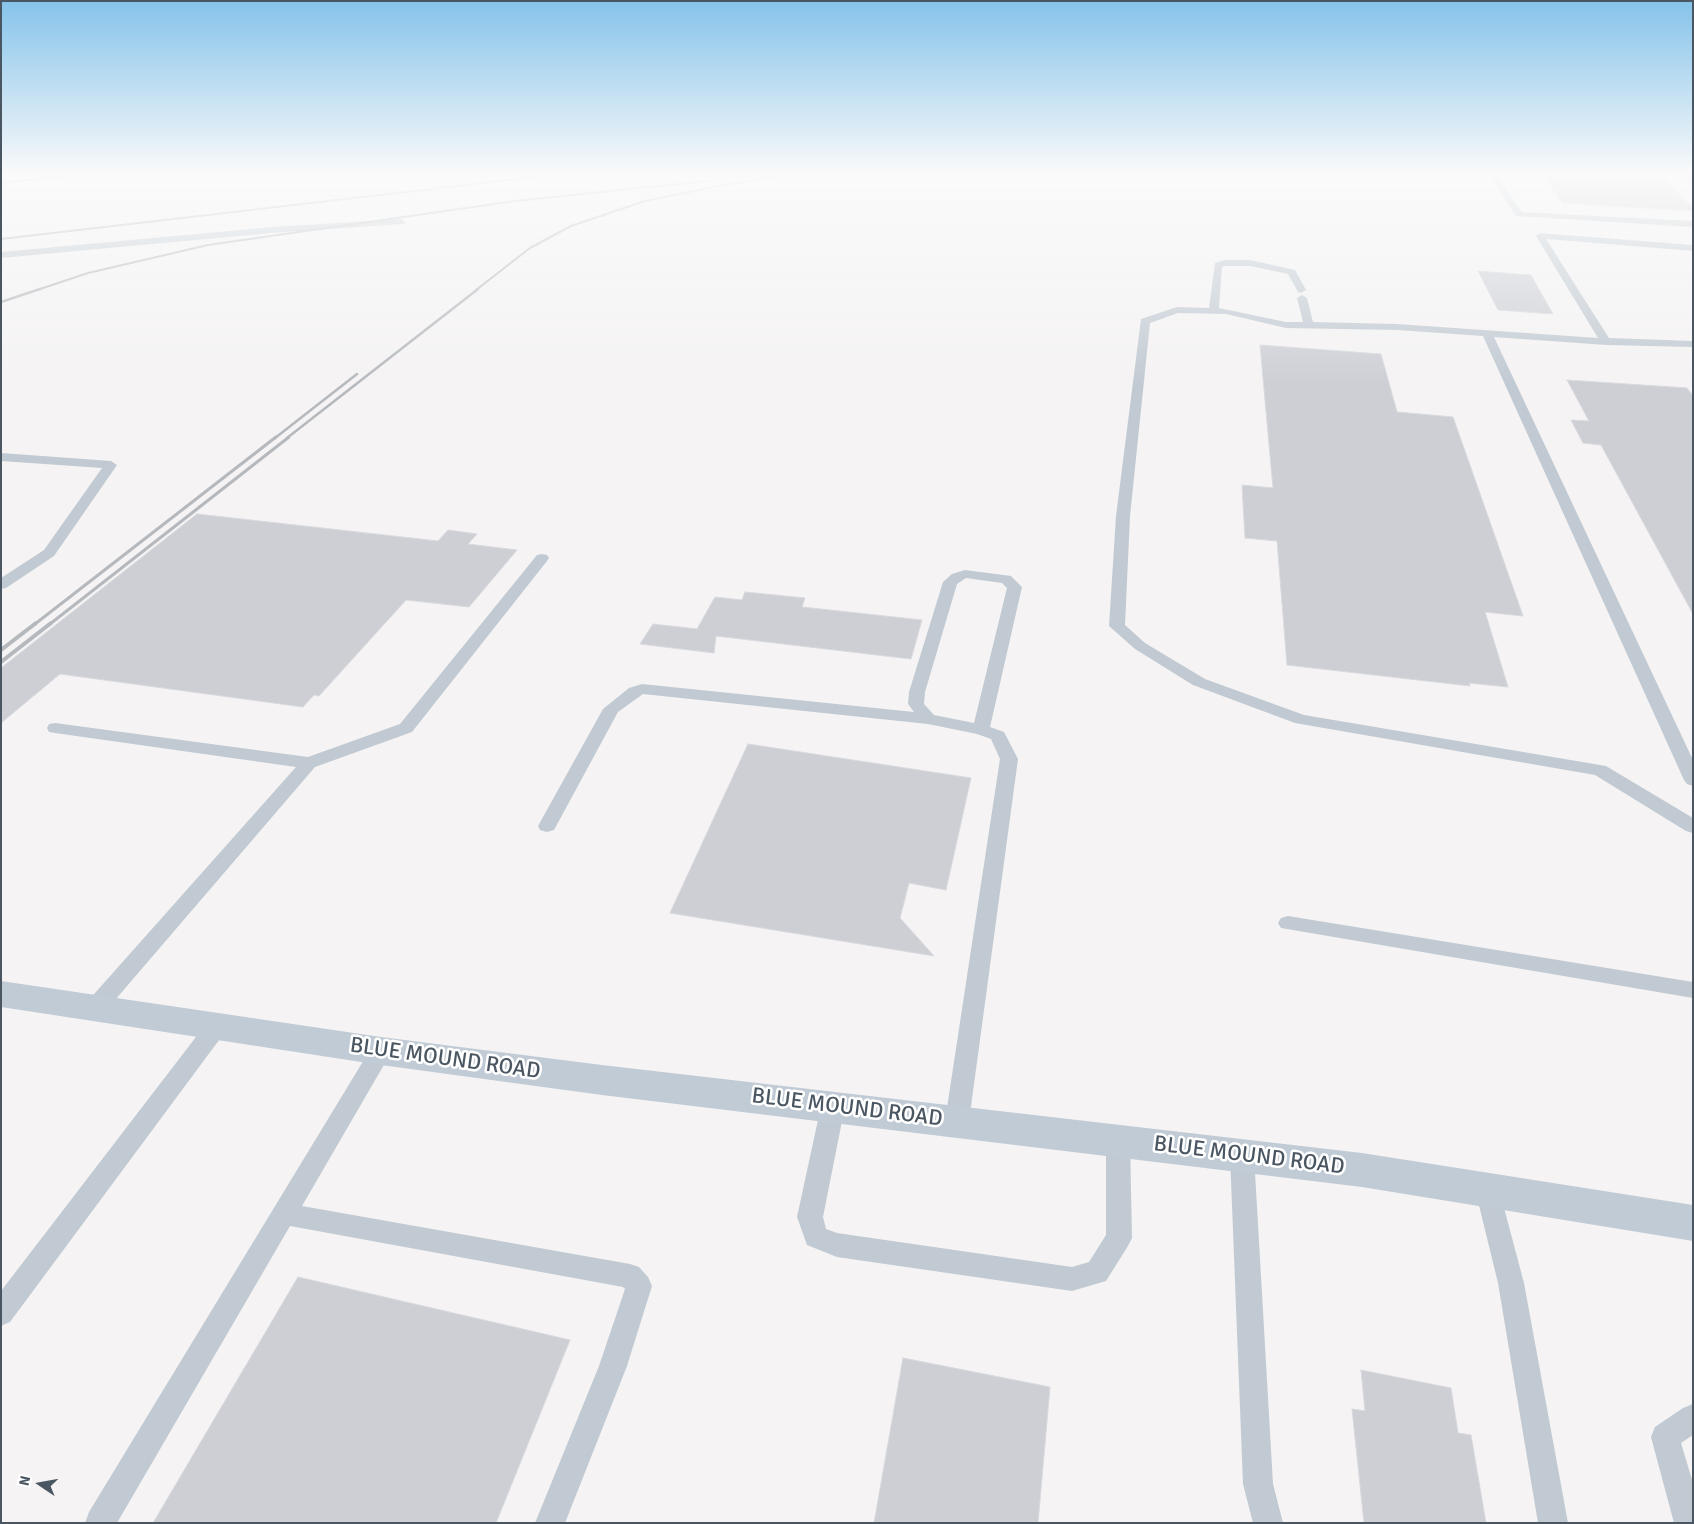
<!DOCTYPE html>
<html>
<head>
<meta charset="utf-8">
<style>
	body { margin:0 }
	#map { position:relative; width:1694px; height:1524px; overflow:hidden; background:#f5f3f3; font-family:Signika,sans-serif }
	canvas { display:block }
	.frame { position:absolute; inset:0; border:2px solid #4a5661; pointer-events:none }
	.north { position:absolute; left:15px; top:1459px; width:50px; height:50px; -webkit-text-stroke:4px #fff; paint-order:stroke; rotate:282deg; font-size:14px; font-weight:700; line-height:20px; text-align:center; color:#4a5661 }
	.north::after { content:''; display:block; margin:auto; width:18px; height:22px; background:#4a5661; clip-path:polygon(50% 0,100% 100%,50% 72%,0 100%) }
</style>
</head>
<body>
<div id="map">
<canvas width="1694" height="1524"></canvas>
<div class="frame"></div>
<div class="north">N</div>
</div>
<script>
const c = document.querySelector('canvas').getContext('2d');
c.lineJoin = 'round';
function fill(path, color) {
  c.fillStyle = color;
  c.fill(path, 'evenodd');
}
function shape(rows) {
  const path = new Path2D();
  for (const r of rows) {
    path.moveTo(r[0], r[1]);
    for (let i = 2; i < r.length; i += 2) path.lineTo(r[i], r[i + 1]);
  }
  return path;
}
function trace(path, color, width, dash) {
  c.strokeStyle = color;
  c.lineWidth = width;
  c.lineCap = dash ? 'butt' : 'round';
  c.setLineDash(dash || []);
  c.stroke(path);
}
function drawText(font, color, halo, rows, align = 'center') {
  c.font = font + ' Signika,sans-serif';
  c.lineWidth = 5;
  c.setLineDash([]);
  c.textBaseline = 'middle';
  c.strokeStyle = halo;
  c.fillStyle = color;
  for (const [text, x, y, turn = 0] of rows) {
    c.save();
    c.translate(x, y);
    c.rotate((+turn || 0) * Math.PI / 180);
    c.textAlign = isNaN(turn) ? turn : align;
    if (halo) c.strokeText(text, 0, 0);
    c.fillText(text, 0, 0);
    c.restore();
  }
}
const building = shape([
	[1544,176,1624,181,1622,178,1667,181,1693,208,1693,211,1562,203,1544,176],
	[1478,271,1531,275,1553,314,1498,310,1478,271],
	[1260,345,1381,354,1397,412,1453,417,1523,616,1485,612,1508,687,1469,683,1470,686,1287,665,1277,541,1245,538,1242,485,1273,488,1260,345],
	[1567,380,1687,388,1693,396,1693,614,1601,445,1583,443,1571,420,1589,421,1567,380],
	[197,514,438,541,448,530,477,534,468,544,517,550,469,607,406,600,319,696,314,695,303,707,60,674,1,723,1,668,197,514],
	[745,592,805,598,802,607,922,620,911,659,716,636,714,653,640,644,653,624,697,629,715,597,742,600,745,592],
	[748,744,971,778,946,890,909,883,900,918,934,956,670,913,748,744],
	[298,1277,570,1340,496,1523,153,1523,298,1277],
	[903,1358,1050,1387,1038,1523,874,1523,903,1358],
	[1361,1370,1451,1388,1458,1433,1471,1435,1486,1523,1364,1523,1352,1409,1365,1411,1361,1370]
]);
const lane = shape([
	[1487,172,1495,172,1522,212,1693,221,1693,227,1516,216,1487,172],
	[1677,172,1686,172,1693,179,1693,186,1677,172],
	[401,219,405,222,404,224,272,233,1,258,1,252,272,227,401,219],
	[1540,233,1693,245,1693,251,1546,239,1609,338,1693,341,1693,347,1606,345,1494,337,1693,760,1693,786,1687,784,1684,780,1483,336,1397,330,1286,328,1226,314,1178,313,1150,323,1130,516,1125,625,1145,643,1205,679,1304,715,1606,766,1693,818,1693,833,1686,831,1595,775,1295,723,1193,685,1135,649,1109,626,1116,516,1141,319,1177,307,1209,308,1215,263,1225,260,1250,260,1295,270,1306,290,1301,293,1298,292,1288,274,1250,266,1225,266,1222,267,1219,308,1286,322,1303,322,1297,298,1302,295,1307,298,1313,322,1397,324,1598,338,1536,236,1540,233],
	[1,453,111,461,117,465,54,556,6,588,1,589,1,578,44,550,102,468,1,461,1,453],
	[542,554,547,555,549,558,547,561,412,732,315,767,103,1014,95,1016,87,1014,84,1008,87,1002,296,767,55,733,49,732,47,728,49,724,55,723,308,757,400,724,537,555,542,554],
	[965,570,1011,576,1022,587,990,727,1004,732,1018,759,969,1121,965,1128,957,1131,949,1128,945,1121,1000,759,991,739,977,734,928,724,643,694,618,712,554,830,547,832,540,830,538,826,603,709,629,688,642,684,914,712,908,704,909,692,943,582,952,574,965,570],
	[966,578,1002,583,1007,588,974,723,934,715,924,704,925,692,957,584,966,578],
	[1288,916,1693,982,1693,998,1281,928,1278,923,1281,918,1288,916],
	[217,1017,225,1020,228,1026,225,1032,10,1322,1,1326,1,1291,209,1020,217,1017],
	[381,1042,389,1045,392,1051,302,1206,630,1264,639,1267,648,1277,652,1286,627,1366,565,1523,535,1523,599,1366,625,1289,623,1287,290,1226,117,1523,85,1523,89,1512,373,1045,381,1042],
	[833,1096,841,1099,845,1106,823,1217,826,1229,837,1233,1072,1267,1089,1262,1106,1235,1106,1140,1110,1133,1118,1130,1126,1133,1130,1140,1132,1238,1128,1246,1106,1281,1072,1291,837,1257,807,1245,797,1217,821,1106,825,1099,833,1096],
	[1242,1145,1251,1148,1254,1155,1273,1484,1283,1523,1253,1523,1243,1484,1230,1155,1233,1148,1242,1145],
	[1487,1178,1496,1181,1499,1189,1524,1283,1568,1523,1538,1523,1498,1283,1475,1189,1478,1181,1487,1178],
	[1693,1404,1693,1435,1681,1443,1693,1483,1693,1523,1674,1523,1651,1437,1655,1427,1683,1408,1693,1404]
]);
const secondary = shape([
	[1,981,381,1037,602,1065,1362,1153,1693,1205,1693,1241,1362,1187,602,1095,381,1065,1,1007,1,981]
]);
const railFar3 = shape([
	[1,183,103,172],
	[1,239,578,172],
	[37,290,88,273,208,245,515,201,707,181],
	[476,290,530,248,571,226,645,201,713,187,806,172]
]);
const railFar2 = shape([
	[1,302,40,289],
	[275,438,357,374],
	[287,438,478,289]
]);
const railFar1 = shape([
	[35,624,276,437],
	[50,624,289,437]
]);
const rail = shape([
	[1,650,36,623],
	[1,662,51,623]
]);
const nearStreetnames = [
	["BLUE MOUND ROAD",445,1059,8],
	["BLUE MOUND ROAD",847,1108,7],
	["BLUE MOUND ROAD",1249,1156,7]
];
fill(building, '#cdcfd5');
trace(building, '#d7d9de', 1);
fill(lane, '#c1cad2');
fill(secondary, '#c1cbd6');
trace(railFar3, '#b5b8bd', 2);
trace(railFar2, '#b5b8bd', 2.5);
trace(railFar1, '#b5b8bd', 3);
trace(rail, '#b5b8bd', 4);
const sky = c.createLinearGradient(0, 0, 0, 386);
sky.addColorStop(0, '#85c3ea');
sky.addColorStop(0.45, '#fafafa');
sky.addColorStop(1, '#fafafa00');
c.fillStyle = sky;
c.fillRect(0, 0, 1694, 386);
drawText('22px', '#4a5661', '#fff', nearStreetnames);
</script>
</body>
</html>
